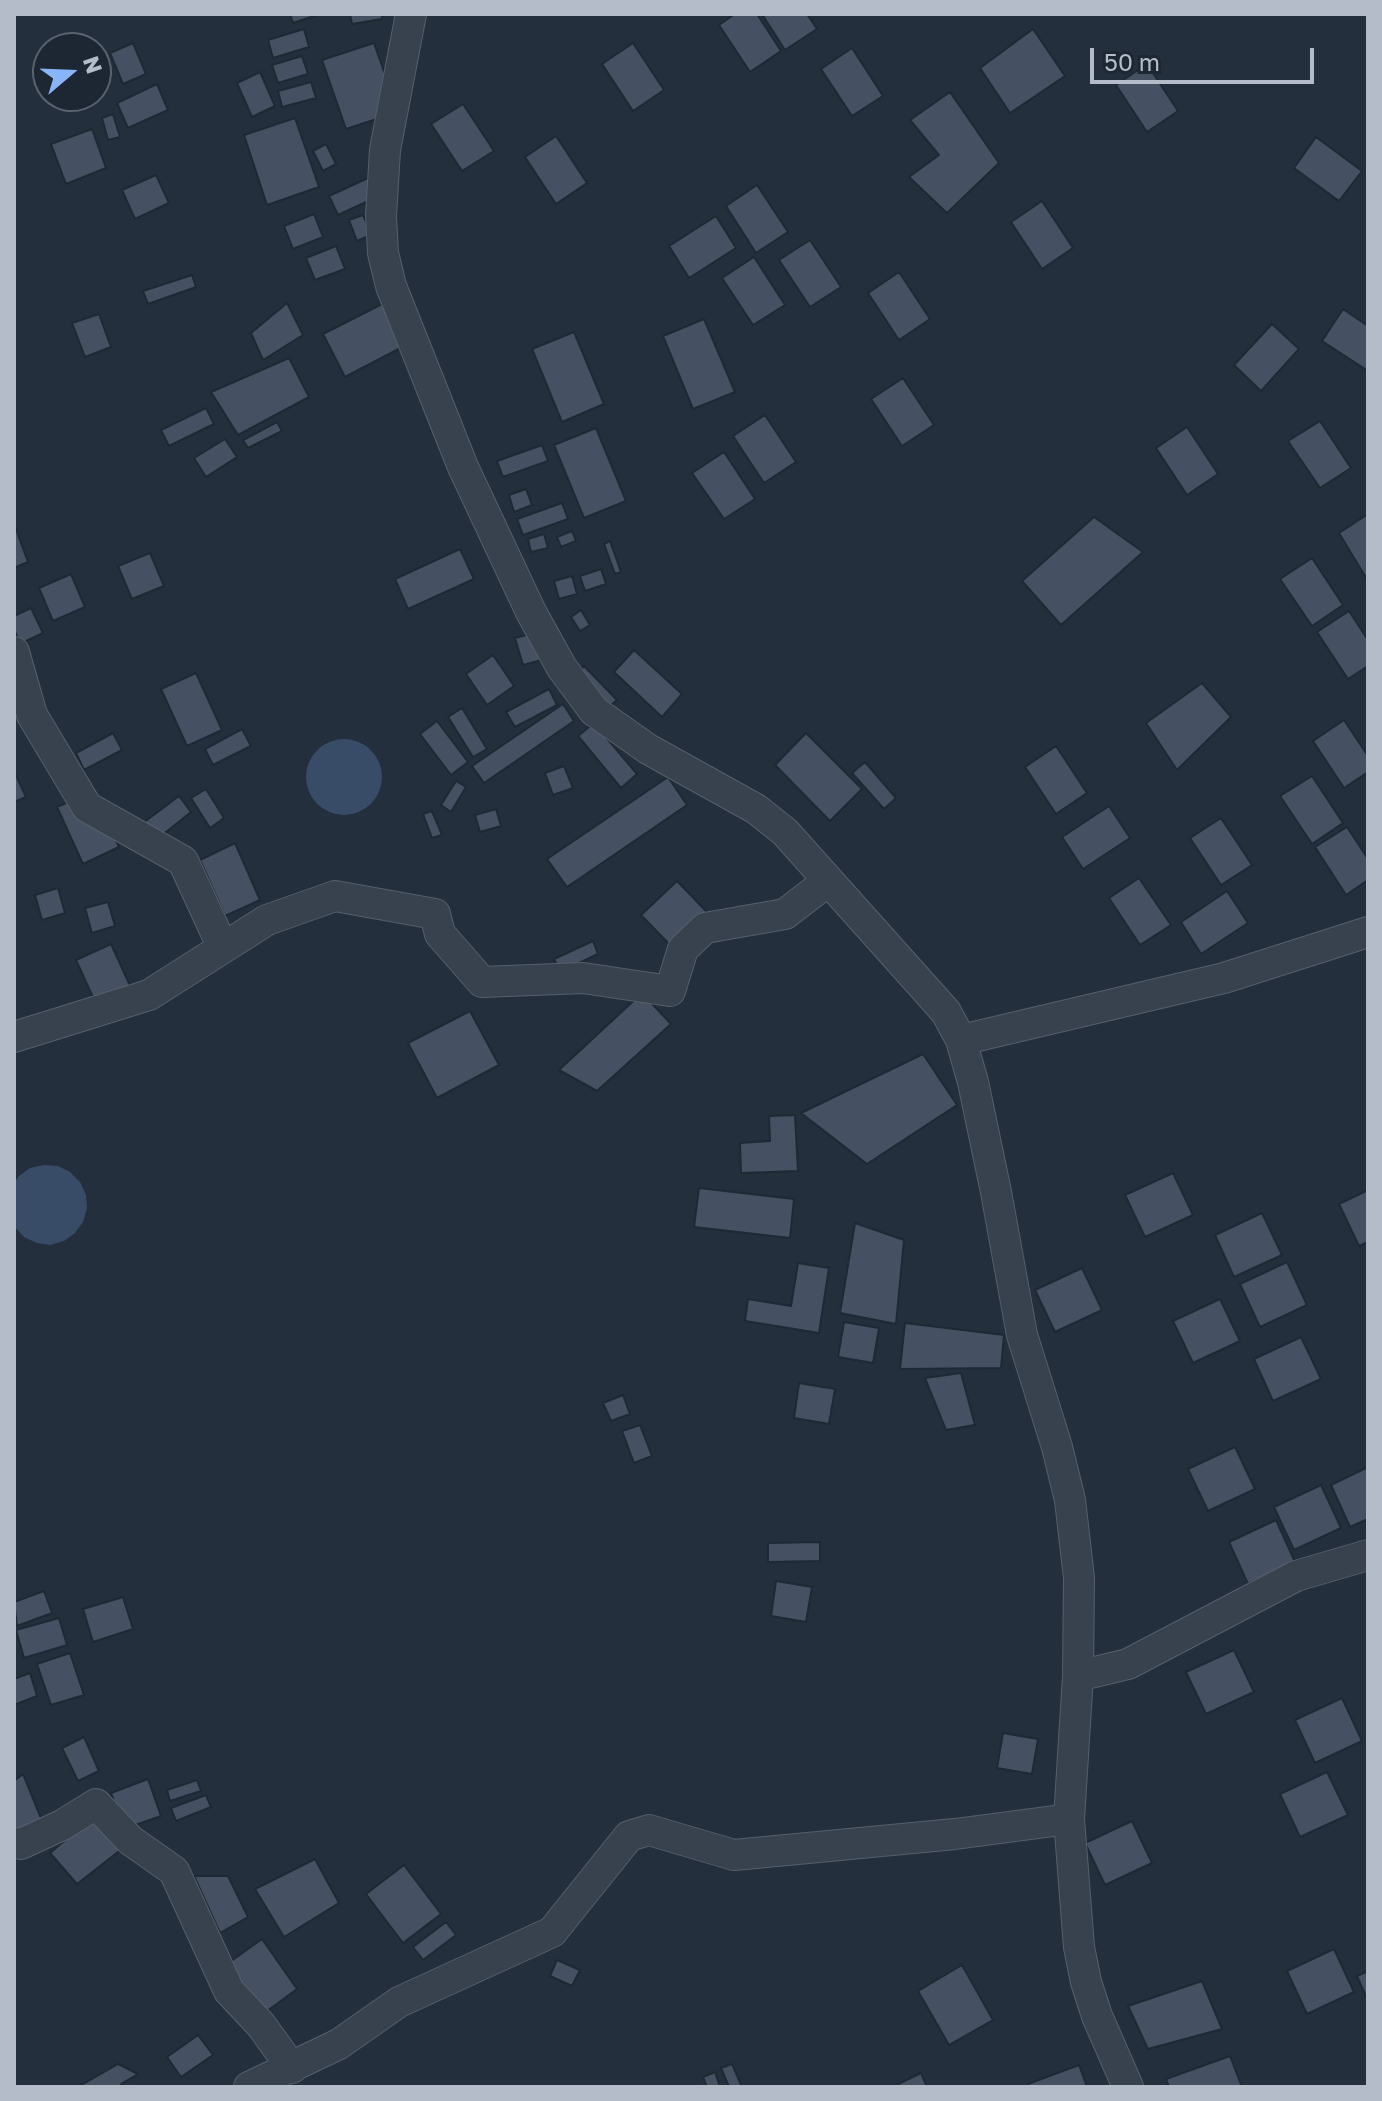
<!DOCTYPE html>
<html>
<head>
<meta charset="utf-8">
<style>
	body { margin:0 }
	#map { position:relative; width:1382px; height:2101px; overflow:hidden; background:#242f3e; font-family:"Golos Text",sans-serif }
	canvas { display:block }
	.frame { position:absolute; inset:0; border:16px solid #b4bcc9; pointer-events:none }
	.north { position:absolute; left:32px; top:32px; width:80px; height:80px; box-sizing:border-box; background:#1d2633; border:2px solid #59626f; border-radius:50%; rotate:71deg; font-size:22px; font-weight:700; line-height:32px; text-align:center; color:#b4bcc9 }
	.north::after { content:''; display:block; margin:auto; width:28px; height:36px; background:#8ab4f8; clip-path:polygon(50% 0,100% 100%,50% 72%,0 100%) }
	.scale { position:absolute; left:1090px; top:48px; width:224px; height:36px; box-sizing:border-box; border:4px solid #b4bcc9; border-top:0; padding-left:10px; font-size:24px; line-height:28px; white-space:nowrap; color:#b4bcc9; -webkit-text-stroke:6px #1d2633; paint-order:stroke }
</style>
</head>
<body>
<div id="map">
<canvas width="1382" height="2101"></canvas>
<div class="frame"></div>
<div class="north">N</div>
<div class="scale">50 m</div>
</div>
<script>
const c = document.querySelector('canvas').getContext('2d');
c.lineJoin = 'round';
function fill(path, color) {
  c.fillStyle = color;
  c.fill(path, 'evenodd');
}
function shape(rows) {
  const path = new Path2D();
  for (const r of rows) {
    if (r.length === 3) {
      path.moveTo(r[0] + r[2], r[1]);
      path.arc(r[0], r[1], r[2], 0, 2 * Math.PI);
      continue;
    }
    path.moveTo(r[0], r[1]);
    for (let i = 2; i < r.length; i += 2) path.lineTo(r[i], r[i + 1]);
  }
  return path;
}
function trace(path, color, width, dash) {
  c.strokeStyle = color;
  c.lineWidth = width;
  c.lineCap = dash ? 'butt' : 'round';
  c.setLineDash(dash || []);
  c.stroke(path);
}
const water = shape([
	[344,777,38],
	[44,1165,58,1166,70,1172,80,1182,86,1195,87,1208,83,1222,75,1233,64,1241,50,1245,37,1243,24,1237,14,1226,14,1183,19,1176,30,1168]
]);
const building = shape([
	[290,14,320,14,293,23,290,14],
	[350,14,382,14,382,19,352,24,350,14],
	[735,14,757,14,781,51,750,72,719,25,735,14],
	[762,14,807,14,817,29,785,50,762,14],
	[304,29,309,47,273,58,268,40,304,29],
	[1033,29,1065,76,1010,113,980,68,1033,29],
	[133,43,146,74,123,84,110,53,133,43],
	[374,43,398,112,346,129,322,60,374,43],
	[633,43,664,90,633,111,602,64,633,43],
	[852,48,883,96,852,116,821,69,852,48],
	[302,56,308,74,278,83,272,65,302,56],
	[1147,64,1178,111,1147,132,1116,85,1147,64],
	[260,72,275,106,252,117,237,83,260,72],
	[311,82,316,98,282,107,278,91,311,82],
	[157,84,168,110,128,128,117,103,157,84],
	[950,92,999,163,947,213,909,177,939,155,910,120,950,92],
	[463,104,494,151,462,171,431,124,463,104],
	[113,114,120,137,108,140,102,118,113,114],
	[295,118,319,187,267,205,244,135,295,118],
	[92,129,106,168,66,184,51,144,92,129],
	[556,136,587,183,556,204,525,157,556,136],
	[1316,137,1362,171,1339,201,1294,168,1316,137],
	[326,144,336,164,323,171,313,151,326,144],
	[156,175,169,203,135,219,122,190,156,175],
	[368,178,377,197,338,215,329,196,368,178],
	[757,185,788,232,756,253,726,206,757,185],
	[1042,201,1073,248,1042,269,1011,222,1042,201],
	[314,214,323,237,293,249,284,226,314,214],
	[363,215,371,235,357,241,349,220,363,215],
	[716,216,736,248,689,278,669,246,716,216],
	[810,240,841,287,810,307,779,260,810,240],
	[336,246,345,269,315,280,306,258,336,246],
	[754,257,785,305,753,325,722,278,754,257],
	[899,272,930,319,899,340,868,293,899,272],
	[192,275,196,287,148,304,143,291,192,275],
	[390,300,412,342,345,377,323,334,390,300],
	[287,303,303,335,263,360,251,333,287,303],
	[1343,309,1368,326,1368,371,1322,341,1343,309],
	[99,314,111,347,85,357,72,323,99,314],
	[704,319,735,392,693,409,663,336,704,319],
	[1272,324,1299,349,1261,391,1234,365,1272,324],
	[574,332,604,404,562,422,532,349,574,332],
	[289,358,309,397,238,435,211,392,289,358],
	[903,378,934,425,902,446,871,399,903,378],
	[206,408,214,424,169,446,161,430,206,408],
	[765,415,796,462,764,483,733,436,765,415],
	[1320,421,1351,468,1320,488,1288,441,1320,421],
	[277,422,282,431,248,448,243,440,277,422],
	[1187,427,1218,474,1187,495,1156,448,1187,427],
	[596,428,626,501,584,518,554,445,596,428],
	[225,439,237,457,206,477,194,458,225,439],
	[542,445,548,461,503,477,497,461,542,445],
	[724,452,755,499,724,519,692,473,724,452],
	[526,489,532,505,514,512,509,495,526,489],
	[562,503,568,519,523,535,517,519,562,503],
	[1368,514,1368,581,1339,533,1368,514],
	[1094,517,1143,552,1061,625,1022,581,1094,517],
	[14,524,28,562,14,568,14,524],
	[572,531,576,541,561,547,557,537,572,531],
	[544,534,548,548,531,552,528,539,544,534],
	[610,541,621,572,615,574,604,544,610,541],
	[460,549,474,579,408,609,395,579,460,549],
	[150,553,164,586,132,599,118,566,150,553],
	[1312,558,1343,605,1312,626,1280,579,1312,558],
	[601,569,606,584,585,591,580,576,601,569],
	[71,574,85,607,53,621,39,588,71,574],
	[572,576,577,594,559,599,554,581,572,576],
	[31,608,43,633,20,644,14,629,14,616,31,608],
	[581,610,590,625,580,631,571,617,581,610],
	[1349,611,1368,640,1368,666,1348,679,1317,632,1349,611],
	[534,633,542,660,523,665,515,638,534,633],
	[634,650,682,694,662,717,614,672,634,650],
	[493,655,514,686,487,705,466,674,493,655],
	[584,666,617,700,609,707,577,673,584,666],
	[196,673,222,730,187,746,161,689,196,673],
	[1202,683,1231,717,1177,770,1146,723,1202,683],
	[549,689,557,705,515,727,506,712,549,689],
	[563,704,574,721,484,783,472,766,563,704],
	[462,708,487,749,473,757,448,717,462,708],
	[1344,720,1368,756,1368,772,1344,788,1313,741,1344,720],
	[437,721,468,762,451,775,420,734,437,721],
	[594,723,637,774,621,788,578,736,594,723],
	[242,729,251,746,213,765,205,749,242,729],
	[113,733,122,750,84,770,76,753,113,733],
	[806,733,862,789,830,821,775,765,806,733],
	[1056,746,1087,793,1056,814,1025,767,1056,746],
	[865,762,896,798,884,809,852,773,865,762],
	[564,766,573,788,553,795,545,773,564,766],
	[14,771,26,797,14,802,14,771],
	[1312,776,1343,823,1312,844,1280,796,1312,776],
	[668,777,687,805,567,887,547,859,668,777],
	[456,781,466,787,451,812,441,805,456,781],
	[206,789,224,818,210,828,191,798,206,789],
	[93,791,119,847,83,864,57,807,93,791],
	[179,796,191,812,156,840,143,823,179,796],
	[1109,806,1130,838,1083,869,1062,837,1109,806],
	[496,809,501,826,480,832,475,815,496,809],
	[432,811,442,835,432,838,423,814,432,811],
	[1221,818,1252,865,1221,885,1190,838,1221,818],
	[1347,827,1368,859,1368,880,1346,895,1315,847,1347,827],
	[235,843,260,900,225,916,200,860,235,843],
	[1139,878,1171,925,1140,945,1109,898,1139,878],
	[677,881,707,912,671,946,641,915,677,881],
	[58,888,65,913,42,920,35,895,58,888],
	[1227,891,1248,923,1201,954,1181,922,1227,891],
	[108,902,115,926,92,933,85,908,108,902],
	[593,941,598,954,560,972,554,959,593,941],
	[111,944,137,1001,102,1017,76,960,111,944],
	[642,993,671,1024,597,1091,559,1070,642,993],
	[470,1011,499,1065,437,1098,408,1043,470,1011],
	[923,1054,957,1105,867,1164,801,1113,923,1054],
	[795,1115,798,1171,741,1173,740,1143,770,1141,769,1116,795,1115],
	[1173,1173,1193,1215,1145,1237,1125,1195,1173,1173],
	[699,1188,794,1199,790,1238,694,1227,699,1188],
	[1368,1190,1368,1242,1359,1246,1339,1204,1368,1190],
	[1262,1213,1282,1255,1234,1277,1215,1235,1262,1213],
	[855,1223,904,1240,896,1324,840,1313,855,1223],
	[1287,1262,1307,1305,1260,1327,1240,1284,1287,1262],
	[798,1263,829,1268,819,1333,745,1321,748,1299,791,1306,798,1263],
	[1082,1268,1102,1310,1055,1332,1035,1290,1082,1268],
	[1220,1299,1240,1341,1193,1363,1173,1321,1220,1299],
	[844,1322,879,1328,873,1363,838,1357,844,1322],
	[905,1323,1004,1335,1001,1368,900,1369,905,1323],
	[1301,1337,1321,1379,1273,1401,1254,1359,1301,1337],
	[961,1373,975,1425,946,1430,925,1378,961,1373],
	[799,1383,835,1389,829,1424,794,1418,799,1383],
	[623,1395,630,1414,611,1421,603,1403,623,1395],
	[640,1425,652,1456,634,1463,622,1431,640,1425],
	[1235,1447,1255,1489,1208,1511,1188,1469,1235,1447],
	[1368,1467,1368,1519,1350,1527,1331,1485,1368,1467],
	[1321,1485,1341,1528,1294,1550,1274,1507,1321,1485],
	[1276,1520,1295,1562,1248,1584,1229,1542,1276,1520],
	[820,1542,820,1561,768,1562,768,1543,820,1542],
	[776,1581,812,1587,806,1622,771,1616,776,1581],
	[44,1591,52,1613,17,1626,14,1602,44,1591],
	[123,1597,133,1629,93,1642,83,1609,123,1597],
	[59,1618,67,1645,24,1658,16,1630,59,1618],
	[1234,1650,1254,1692,1206,1714,1186,1672,1234,1650],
	[70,1653,84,1695,51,1705,37,1664,70,1653],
	[30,1673,37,1696,14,1705,14,1679,30,1673],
	[1342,1698,1362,1741,1315,1763,1295,1720,1342,1698],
	[1003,1733,1038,1739,1032,1774,997,1768,1003,1733],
	[84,1737,99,1771,78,1781,62,1748,84,1737],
	[1327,1772,1348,1815,1300,1837,1280,1794,1327,1772],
	[23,1774,52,1845,14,1853,14,1781,23,1774],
	[148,1779,161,1816,124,1829,111,1793,148,1779],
	[197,1780,201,1791,170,1801,167,1790,197,1780],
	[206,1795,211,1807,176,1821,171,1808,206,1795],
	[95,1815,123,1848,77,1884,50,1853,95,1815],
	[1132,1821,1152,1863,1105,1885,1085,1843,1132,1821],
	[315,1859,339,1903,284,1937,255,1889,315,1859],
	[404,1865,441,1914,403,1943,366,1894,404,1865],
	[194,1876,228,1876,248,1917,220,1933,194,1876],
	[446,1922,456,1935,423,1960,413,1947,446,1922],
	[262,1939,297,1989,263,2014,227,1964,262,1939],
	[1334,1949,1354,1992,1307,2014,1287,1971,1334,1949],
	[557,1960,580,1970,572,1986,550,1976,557,1960],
	[962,1965,993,2020,949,2045,918,1991,962,1965],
	[1368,1971,1368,2001,1357,1976,1368,1971],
	[1202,1981,1222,2029,1148,2049,1128,2006,1202,1981],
	[198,2035,213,2055,181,2077,167,2057,198,2035],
	[1230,2056,1242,2087,1169,2087,1166,2079,1230,2056],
	[118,2064,138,2074,121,2084,123,2087,78,2087,118,2064],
	[732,2064,742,2087,729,2087,721,2068,732,2064],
	[1079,2065,1087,2087,1029,2087,1028,2084,1079,2065],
	[715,2072,720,2087,707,2087,703,2077,715,2072],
	[921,2073,927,2087,892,2087,921,2073]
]);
const minor = shape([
	[411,14,385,150,381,216,383,253,391,286,463,467,531,612,562,668,594,711,648,749,756,809,785,832,946,1012,961,1040,973,1082,996,1192,1022,1335,1057,1447,1070,1500,1079,1578,1078,1676,1069,1819,1079,1947,1086,1982,1097,2016,1128,2087],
	[14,652,32,715,87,807,183,861,223,948],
	[14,1037,149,995,267,920,335,896,435,914,440,934,482,982,583,978,670,991,683,949,705,928,785,914,828,881],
	[961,1040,1224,978,1368,932],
	[1078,1676,1128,1664,1296,1576,1368,1555],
	[14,1843,21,1844,62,1825,96,1804,130,1840,174,1871,229,1991,261,2025,292,2068],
	[249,2087,339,2044,399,2002,552,1932,629,1836,649,1830,734,1855,955,1834,1069,1819]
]);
fill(water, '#394c67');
fill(building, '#455162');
trace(building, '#1f2835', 2);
trace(minor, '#565f6c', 32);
trace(minor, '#38414e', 30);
</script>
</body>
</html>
